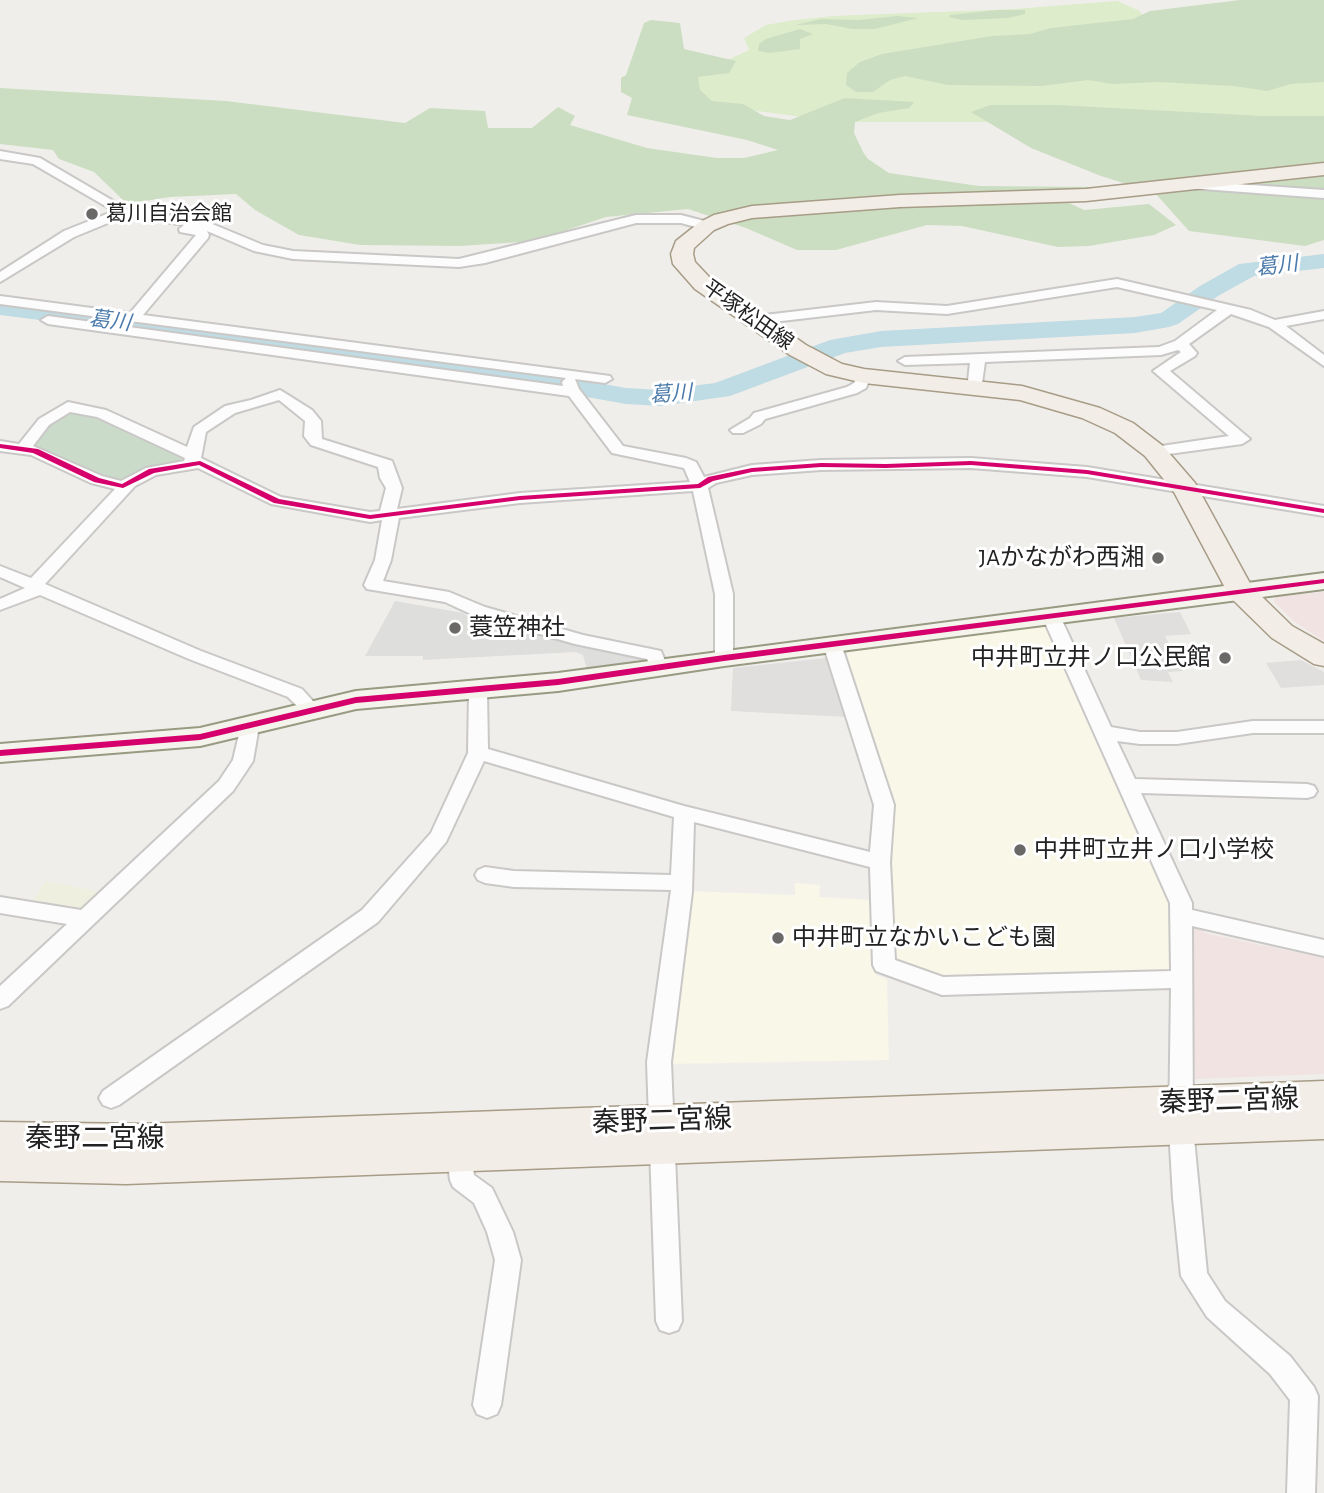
<!DOCTYPE html>
<html>
<head>
<meta charset="utf-8">
<style>
	body { margin:0 }
	canvas { display:block; background:#f0eeeb }
</style>
</head>
<body>
<canvas width="1324" height="1493"></canvas>
<script>
const c = document.querySelector('canvas').getContext('2d');
c.lineJoin = 'round';
function fill(path, color) {
  c.fillStyle = color;
  c.fill(path, 'evenodd');
}
function shape(rows) {
  const path = new Path2D();
  for (const r of rows) {
    path.moveTo(r[0], r[1]);
    for (let i = 2; i < r.length; i += 2) path.lineTo(r[i], r[i + 1]);
  }
  return path;
}
function trace(path, color, width, dash) {
  c.strokeStyle = color;
  c.lineWidth = width;
  c.lineCap = dash ? 'butt' : 'round';
  c.setLineDash(dash || []);
  c.stroke(path);
}
function drawText(font, color, halo, rows, align = 'center') {
  c.font = font + ' "Alegreya Sans","Noto Sans JP",sans-serif';
  c.lineWidth = 6;
  c.setLineDash([]);
  c.textBaseline = 'middle';
  c.strokeStyle = halo;
  c.fillStyle = color;
  for (const [text, x, y, turn = 0] of rows) {
    c.save();
    c.translate(x, y);
    c.rotate((+turn || 0) * Math.PI / 180);
    c.textAlign = isNaN(turn) ? turn : align;
    if (halo) c.strokeText(text, 0, 0);
    c.fillText(text, 0, 0);
    c.restore();
  }
}
const commercial = shape([
	[1324,592,1324,641,1295,622,1274,602,1276,596],
	[1189,926,1203,928,1204,933,1324,958,1324,1074,1195,1079]
]);
const education = shape([
	[1046,624,1049,626,1172,899,1174,971,945,979,891,961,890,801,842,659,847,658,846,655,852,650],
	[795,883,820,885,819,897,873,900,876,975,887,979,889,1060,671,1064,686,891,795,895]
]);
const religious = shape([
	[395,601,463,613,467,616,473,614,644,655,642,663,587,670,583,655,576,652,423,660,423,656,365,656]
]);
const farmland = shape([
	[46,881,106,893,90,908,75,913,32,902]
]);
const grass = shape([
	[1117,1,1140,11,1147,27,1324,34,1324,122,842,122,688,102,681,74,725,61,749,50,744,38,766,25,794,20,833,16,1014,9]
]);
const forest = shape([
	[1240,0,1324,0,1324,82,1291,84,1267,91,1234,86,1158,82,1113,84,1088,80,1042,86,948,85,905,76,890,80,873,92,856,92,846,85,847,73,860,62,882,54,992,36,1030,34,1051,28,1133,19,1150,11],
	[997,10,1025,10,1025,14,1008,18,962,20,949,17,950,15],
	[897,16,918,18,875,29,852,29,826,24,795,25,821,19,859,20],
	[651,20,680,23,684,49,736,61,729,73,698,77,700,90,712,101,743,104,764,116,790,120,845,98,914,102,909,108,878,113,855,122,854,133,863,152,868,159,889,173,979,186,1101,187,1075,191,1065,201,1084,210,1149,204,1176,225,1154,235,1089,246,1058,247,962,226,927,225,836,250,797,250,746,228,688,209,606,217,534,241,460,246,360,245,299,235,255,210,236,194,170,197,132,203,124,201,94,172,59,159,53,150,0,144,0,88,226,101,405,123,430,108,485,111,488,128,532,128,558,107,575,116,570,125,647,148,717,158,744,158,778,150,747,140,627,115,632,98,621,92,621,78,626,75,644,23],
	[800,29,813,34,800,39,800,49,769,53,758,51,759,44,766,39],
	[990,105,1058,105,1262,116,1324,116,1324,240,1305,246,1189,231,1155,193,1101,176,1031,148,971,112]
]);
const cemetery = shape([
	[74,410,181,453,182,458,180,461,138,471,127,481,122,481,83,469,35,446,33,441,49,424,67,411]
]);
const parking = shape([
	[1180,612,1191,634,1165,636,1183,671,1168,672,1173,682,1141,680,1114,618],
	[826,658,847,717,731,711,733,668],
	[1301,660,1324,672,1324,685,1281,688,1266,663]
]);
const river = shape([
	[1324,254,1324,268,1254,276,1218,296,1178,324,1169,327,1135,333,881,347,845,353,730,396,660,406,626,404,441,371,0,315,0,299,441,355,626,388,660,390,715,383,830,340,881,331,1135,317,1161,313,1200,286,1239,264,1324,254]
]);
const street = shape([
	[0,151,40,158,127,209,205,221,263,245,293,251,459,259,636,215,681,215,712,223,713,226,707,230,681,223,636,223,485,263,459,267,293,259,254,251,207,231,209,235,208,238,143,315,610,376,612,379,605,383,575,379,579,389,623,446,686,458,696,462,704,477,752,465,821,460,971,458,1087,467,1324,506,1324,516,1087,477,971,468,821,470,752,475,716,483,708,488,733,594,733,658,724,664,715,658,715,594,693,491,520,503,399,518,391,560,383,581,449,592,485,607,583,635,661,651,668,668,659,674,653,672,647,659,575,644,473,615,445,602,367,589,364,585,375,560,382,520,370,522,271,504,198,468,156,475,135,486,45,584,201,651,302,689,321,710,319,714,312,716,305,714,288,697,189,659,40,595,0,610,0,599,25,588,0,577,0,566,31,578,115,489,91,483,31,455,0,451,0,441,19,444,39,419,68,402,106,410,187,447,194,427,225,406,251,400,280,390,312,410,321,421,322,439,392,461,402,488,397,509,520,493,690,482,684,468,612,453,569,396,48,324,41,320,48,316,563,386,562,382,566,378,0,304,0,296,130,313,196,235,180,232,179,229,184,225,125,216,74,237,0,282,0,272,64,231,114,211,33,164,0,159,0,151],
	[279,400,305,421,304,436,311,445,378,467,380,478,386,488,380,511,370,512,281,497,201,458,206,432,235,413,279,400],
	[70,412,97,417,185,458,184,461,146,468,121,481,102,476,33,446,49,425,70,412],
	[1193,181,1324,190,1324,198,1189,188,1189,182,1193,181],
	[1117,279,1251,310,1275,320,1324,311,1324,319,1286,326,1324,355,1324,366,1269,327,1231,314,1189,344,1197,353,1195,356,1170,371,1250,439,1242,444,1154,456,1148,454,1146,451,1148,448,1229,436,1153,371,1181,352,1178,350,1161,355,985,362,981,390,974,394,967,390,970,363,905,365,898,361,905,357,1159,347,1175,341,1217,310,1117,287,947,314,876,310,756,324,749,320,756,316,876,302,947,306,1117,279],
	[864,372,871,376,866,388,857,393,765,419,761,424,743,433,733,433,730,430,750,418,754,413,847,387,854,383,859,373,864,372],
	[1051,611,1060,616,1111,727,1140,732,1177,732,1253,721,1324,721,1324,733,1253,733,1177,744,1140,744,1117,741,1135,779,1307,784,1314,786,1317,791,1314,796,1307,798,1141,793,1192,903,1192,910,1324,940,1324,956,1192,926,1193,1128,1207,1273,1225,1301,1290,1356,1314,1387,1318,1396,1315,1493,1287,1493,1290,1400,1270,1374,1207,1317,1181,1276,1173,1198,1169,1128,1171,988,942,995,876,971,873,965,870,867,694,822,692,892,671,1062,682,1321,678,1330,669,1333,660,1330,656,1321,647,1062,671,890,514,887,485,883,478,880,475,875,478,870,485,867,514,871,671,875,674,817,484,761,446,842,378,922,119,1105,111,1108,103,1105,99,1098,103,1091,362,910,431,833,468,753,469,691,471,687,478,685,487,691,488,749,684,806,870,852,874,805,823,644,832,638,841,644,894,805,890,862,895,960,943,977,1171,971,1170,903,1042,616,1051,611],
	[250,720,257,722,259,726,253,761,233,791,8,1006,0,1009,0,986,67,924,0,913,0,897,81,910,219,781,233,760,241,726,243,722,250,720],
	[459,1145,468,1148,471,1155,474,1175,492,1188,513,1232,521,1260,501,1405,497,1414,487,1418,477,1414,473,1405,495,1260,487,1232,474,1203,453,1187,450,1180,447,1155,450,1148,459,1145]
]);
const secondary = shape([
	[1324,573,1324,589,724,666,558,691,356,709,200,746,0,762,0,744,200,728,356,691,558,673,1324,573]
]);
const primary = shape([
	[1324,163,1324,175,1086,201,900,207,752,218,728,224,714,230,694,248,693,254,695,262,711,279,806,345,842,364,864,369,1022,386,1100,408,1133,423,1163,446,1195,483,1252,587,1292,626,1324,644,1324,666,1314,664,1272,638,1230,597,1174,492,1145,456,1115,433,1082,418,1020,400,864,383,826,374,790,355,695,289,673,264,671,254,676,241,700,222,714,215,752,206,900,195,1086,189,1324,163],
	[1324,1081,1324,1139,126,1184,0,1181,0,1122,141,1124,1324,1081]
]);
const cycleway = shape([
	[0,444,38,449,99,478,122,484,149,469,200,461,279,499,370,515,520,496,698,484,708,477,752,468,821,463,886,464,971,461,1087,470,1324,509,1324,513,1087,474,971,465,886,468,821,467,752,472,713,481,700,488,520,500,370,519,274,503,199,465,154,473,123,488,94,482,33,453,0,448,0,444],
	[1324,579,1324,583,724,661,558,685,356,703,200,740,0,756,0,750,200,734,356,697,558,679,724,655,1324,579]
]);
const markers = [
	[92,214,7,"#6a6968"],
	[1158,558,7,"#6a6968"],
	[455,628,7,"#6a6968"],
	[1225,658,7,"#6a6968"],
	[1020,850,7,"#6a6968"],
	[778,938,7,"#6a6968"]
];
const farPoinames = [
	["葛川自治会館",106,214]
];
const farWaternames = [
	["葛川",1277,266,-7],
	["葛川",110,321,7],
	["葛川",671,394,-4]
];
const farStreetnames = [
	["平塚松田線",748,315,35]
];
const poiNames = [
	["JAかながわ西湘",1144,558,"right"],
	["蓑笠神社",469,628],
	["中井町立井ノ口公民館",1211,658,"right"],
	["中井町立井ノ口小学校",1034,850],
	["中井町立なかいこども園",792,938]
];
const nearStreetnames = [
	["秦野二宮線",1229,1101,-2],
	["秦野二宮線",662,1121,-2],
	["秦野二宮線",95,1139]
];
fill(commercial, '#f1e3e1');
fill(education, '#f8f7e8');
fill(religious, '#dededc');
fill(farmland, '#efefdf');
fill(grass, '#ddeccb');
fill(forest, '#cbdec1');
fill(cemetery, '#cadbca');
fill(parking, '#e0dfde');
fill(river, '#bfdbe3');
trace(street, '#c9c8c7', 4);
trace(secondary, '#999a82', 4);
trace(primary, '#a79c86', 3);
fill(street, '#fdfcfc');
fill(secondary, '#f4f4ed');
fill(primary, '#f3ede7');
fill(cycleway, '#d6006c');
for (const [x, y, r, color] of markers) {
  const dot = new Path2D();
  dot.arc(x, y, r, 0, 2 * Math.PI);
  c.fillStyle = color;
  c.fill(dot);
  trace(dot, '#fff', 2.5);
}
drawText('21px', '#222', '#fff', farPoinames, 'left');
drawText('italic 21px', '#4a7aab', '#fff', farWaternames);
drawText('21px', '#222', '#fff', farStreetnames);
drawText('24px', '#222', '#fff', poiNames, 'left');
drawText('28px', '#222', '#fff', nearStreetnames);
</script>
</body>
</html>
